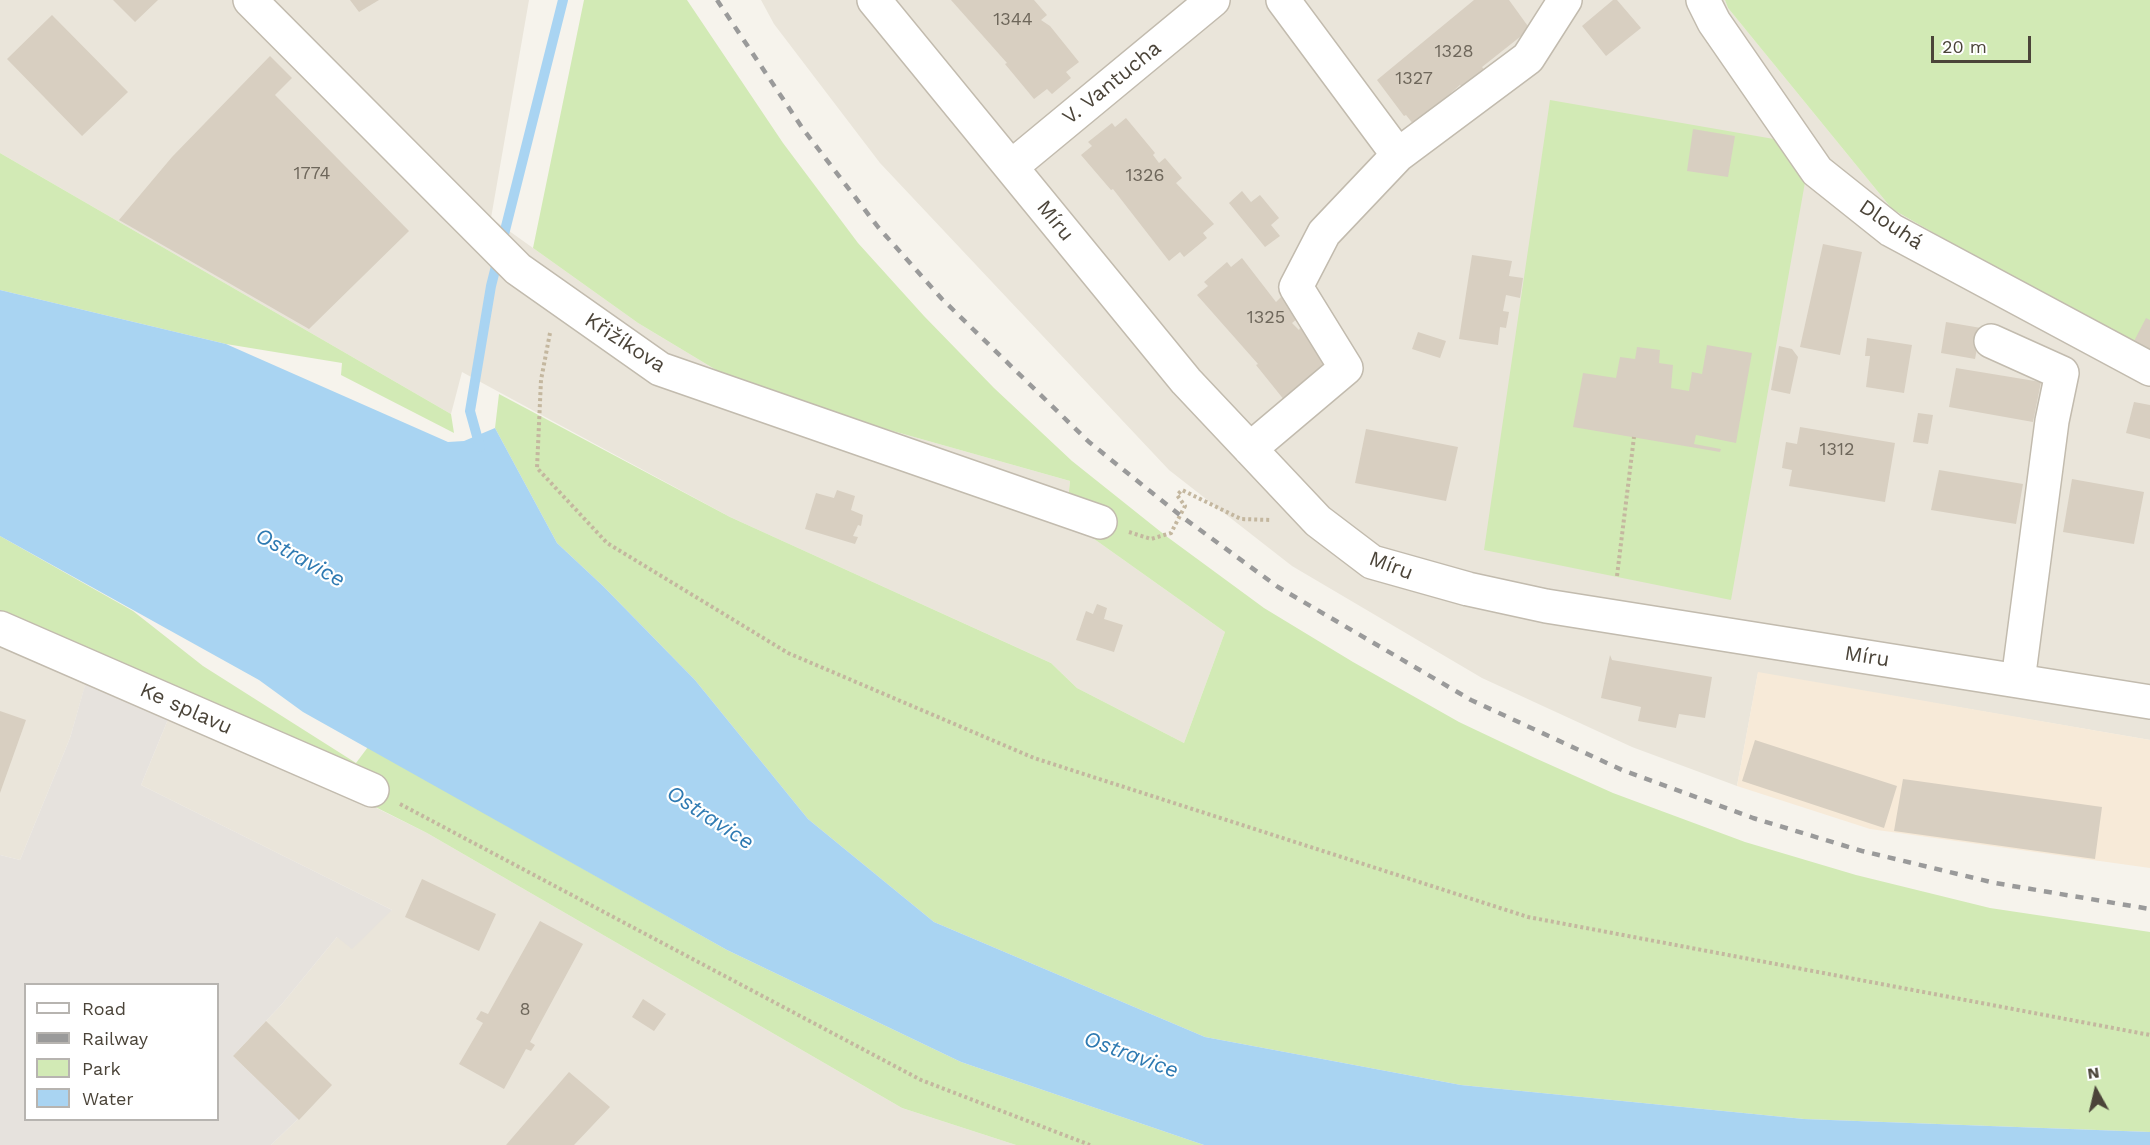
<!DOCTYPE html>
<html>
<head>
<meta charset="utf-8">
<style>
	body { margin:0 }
	#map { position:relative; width:2150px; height:1145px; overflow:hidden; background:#f6f3ec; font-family:"Work Sans",sans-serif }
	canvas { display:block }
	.legend { position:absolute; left:24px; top:983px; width:195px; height:138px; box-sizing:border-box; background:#fff; border:2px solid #b7b4b0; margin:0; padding:8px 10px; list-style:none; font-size:18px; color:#4b4439 }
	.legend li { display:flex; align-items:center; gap:12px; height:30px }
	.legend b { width:30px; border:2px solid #b7b4b0 }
	.north { position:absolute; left:2066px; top:1061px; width:60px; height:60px; -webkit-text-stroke:4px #fff; paint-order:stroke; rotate:352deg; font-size:16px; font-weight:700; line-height:24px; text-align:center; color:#4b4439 }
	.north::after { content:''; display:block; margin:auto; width:21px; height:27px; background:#4b4439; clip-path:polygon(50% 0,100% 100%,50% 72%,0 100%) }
	.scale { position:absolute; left:1931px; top:36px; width:100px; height:27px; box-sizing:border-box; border:3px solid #4b4439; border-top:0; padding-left:8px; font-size:18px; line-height:21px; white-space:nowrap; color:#4b4439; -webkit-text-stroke:4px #fff; paint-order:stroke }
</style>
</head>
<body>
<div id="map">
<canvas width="2150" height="1145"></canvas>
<ul class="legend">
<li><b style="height:8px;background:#fff"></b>Road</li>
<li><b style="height:8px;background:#9a9a9a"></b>Railway</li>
<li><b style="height:16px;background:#d2eab5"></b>Park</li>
<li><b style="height:16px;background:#a9d4f2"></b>Water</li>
</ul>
<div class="north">N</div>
<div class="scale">20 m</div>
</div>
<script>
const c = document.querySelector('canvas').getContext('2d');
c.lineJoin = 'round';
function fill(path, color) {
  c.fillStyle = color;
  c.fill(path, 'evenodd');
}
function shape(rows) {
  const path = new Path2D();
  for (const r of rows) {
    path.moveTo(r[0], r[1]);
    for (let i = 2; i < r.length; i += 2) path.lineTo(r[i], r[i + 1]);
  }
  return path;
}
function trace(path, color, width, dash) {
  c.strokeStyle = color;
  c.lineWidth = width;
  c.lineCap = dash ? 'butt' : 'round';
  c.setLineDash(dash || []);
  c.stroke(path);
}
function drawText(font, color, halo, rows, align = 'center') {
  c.font = font + ' "Work Sans",sans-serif';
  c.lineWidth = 4.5;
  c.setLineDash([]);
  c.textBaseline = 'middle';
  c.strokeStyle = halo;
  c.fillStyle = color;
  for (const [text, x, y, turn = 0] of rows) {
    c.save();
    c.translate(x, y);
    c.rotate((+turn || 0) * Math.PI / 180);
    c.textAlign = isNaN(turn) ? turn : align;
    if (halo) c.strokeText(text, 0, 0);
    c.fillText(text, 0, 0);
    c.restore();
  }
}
const residential = shape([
	[0,0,529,0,491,218,638,323,751,391,1070,481,1066,519,1225,632,1184,743,1077,688,1051,663,730,517,462,372,451,414,0,153],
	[761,0,1725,0,1728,8,1892,209,2150,357,2150,740,1758,673,1737,786,1632,747,1482,678,1292,566,1169,470,880,163,774,24],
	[0,618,93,658,70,738,20,860,0,855],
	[169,717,338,789,427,833,902,1108,1016,1145,271,1145,298,1119,233,1056,282,1004,337,937,392,910,141,785]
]);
const commercial = shape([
	[1758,672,2150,740,2150,868,1870,829,1737,786]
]);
const industrial = shape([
	[87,678,169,717,141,785,392,910,352,949,337,937,282,1004,233,1056,298,1119,271,1145,0,1145,0,855,20,860,70,738],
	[26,984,218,984,218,1120,26,1120]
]);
const green = shape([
	[584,0,687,0,783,143,858,243,924,316,994,388,1072,461,1166,536,1264,608,1353,662,1459,722,1535,758,1613,793,1745,842,1856,875,1990,908,2150,932,2150,1132,1804,1119,1461,1085,1205,1037,934,922,808,819,695,680,603,586,557,543,495,428,499,394,730,517,1051,663,1077,688,1184,743,1225,632,1066,519,1070,481,751,391,638,323,533,248],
	[1725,0,2150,0,2150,357,1892,209,1728,8],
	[1550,100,1791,142,1807,171,1731,600,1484,550],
	[0,153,451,414,454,433,341,375,342,363,226,344,0,290],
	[0,536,133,611,203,666,356,763,368,747,727,950,961,1062,1204,1145,1016,1145,902,1108,427,833,0,618]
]);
const water = shape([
	[0,290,226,344,448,442,464,441,495,428,557,543,603,586,695,680,808,819,934,922,1205,1037,1461,1085,1804,1119,2150,1132,2150,1145,1204,1145,961,1062,727,950,303,712,259,680,0,536]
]);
const stream = shape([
	[480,447,470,411,491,286,563,0]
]);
const building = shape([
	[113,0,158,0,135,22],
	[350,0,379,0,359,12],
	[951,0,1034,0,1047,15,1041,20,1050,26,1079,62,1066,72,1071,78,1052,94,1047,89,1034,99,1005,64,1007,63],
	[1474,0,1509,0,1530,29,1482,67,1490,76,1468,94,1460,85,1414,125,1406,115,1404,116,1377,80],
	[1613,0,1617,0,1641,28,1606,56,1582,26],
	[52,15,128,92,82,136,7,59],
	[270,56,292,78,275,95,409,231,309,329,119,220,172,157],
	[1126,118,1155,153,1153,155,1159,163,1165,158,1182,178,1176,183,1214,224,1203,233,1207,238,1184,257,1180,252,1169,261,1113,189,1111,190,1081,155,1092,146,1088,142,1112,123,1115,127],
	[1693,129,1735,136,1728,177,1687,171],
	[1242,191,1251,202,1260,195,1279,218,1271,225,1280,236,1265,247,1229,203],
	[1823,244,1862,252,1840,355,1800,347],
	[1472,255,1512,261,1509,276,1523,278,1520,298,1506,295,1503,311,1509,312,1506,328,1500,327,1498,345,1459,339],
	[1242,258,1276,302,1281,297,1298,318,1292,323,1299,330,1300,328,1330,364,1285,401,1256,365,1258,364,1197,295,1208,286,1204,282,1227,262,1231,267],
	[2146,318,2150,320,2150,352,2133,343],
	[1946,322,1981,328,1975,359,1941,353],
	[1418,332,1446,341,1440,358,1412,349],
	[1867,338,1912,345,1904,393,1866,387,1870,356,1865,356],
	[1707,345,1752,353,1736,443,1696,435,1694,444,1721,449,1720,452,1573,427,1583,373,1616,378,1620,357,1635,359,1637,347,1660,350,1659,363,1673,365,1671,388,1689,391,1692,372,1702,374],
	[1779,346,1792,349,1798,357,1790,394,1771,390],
	[1956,368,2041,382,2033,422,1949,407],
	[2134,402,2150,405,2150,439,2126,433],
	[1918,413,1933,415,1928,444,1913,442],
	[1800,427,1895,443,1885,502,1789,486,1792,470,1782,468,1786,442,1797,444],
	[1366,429,1458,447,1446,501,1355,483],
	[1939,470,2023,484,2016,524,1931,510],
	[2072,479,2144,492,2134,544,2063,532],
	[837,490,855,496,851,510,863,515,861,526,858,525,853,536,858,537,855,544,805,529,816,493,834,498],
	[1097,604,1107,608,1104,619,1123,625,1114,652,1076,640,1086,611,1093,614],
	[1610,655,1612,660,1712,677,1705,718,1679,714,1676,728,1638,721,1641,707,1601,698],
	[0,711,26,720,0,793],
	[1755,740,1897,786,1884,828,1742,781],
	[1903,779,2102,807,2095,859,1894,831],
	[422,879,496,914,479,951,405,917],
	[540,921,583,944,530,1042,535,1045,531,1051,526,1049,504,1089,459,1064,483,1023,476,1019,481,1011,488,1014],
	[643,999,666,1014,654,1031,632,1017],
	[266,1021,332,1085,299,1120,233,1056],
	[569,1072,610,1107,574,1145,506,1145]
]);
const path = shape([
	[550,333,541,380,537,468,607,543,788,653,1034,758,1528,917,2150,1035],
	[1129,532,1151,539,1171,533,1185,506,1177,495,1182,490,1241,519,1271,520],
	[1617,576,1634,437],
	[400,804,921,1080,1090,1145]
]);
const minor = shape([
	[250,0,518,269,660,369,1100,522],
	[874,0,1186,381,1318,521,1372,562,1468,589,1546,606,2150,702],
	[1283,0,1398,155],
	[1703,0,1714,22,1817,171,1891,230,2150,369],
	[1011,167,1213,0],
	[1991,341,2062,373,2052,421,2018,681],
	[1250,449,1346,368,1296,287,1324,233,1398,155,1528,58,1565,0],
	[0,628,372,790]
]);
const rail = shape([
	[717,0,803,129,878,227,942,299,1089,442,1181,516,1278,587,1471,700,1622,770,1753,818,1862,851,1995,883,2150,909]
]);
const numberNames = [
	["1344",1013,20],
	["1328",1454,52],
	["1327",1414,79],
	["1774",312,174],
	["1326",1145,176],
	["1325",1266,318],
	["1312",1837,450],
	["8",525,1010]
];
const streetNames = [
	["V. Vantucha",1112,83,-39],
	["Míru",1055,221,51],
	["Dlouhá",1891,225,34],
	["Křižíkova",625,343,33],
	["Míru",1391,566,21],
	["Míru",1867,657,9],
	["Ke splavu",186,709,24]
];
const waterNames = [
	["Ostravice",300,558,29],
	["Ostravice",710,818,33],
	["Ostravice",1131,1055,20]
];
fill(residential, '#eae5da');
fill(commercial, '#f7ead8');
fill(industrial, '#e6e2dd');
fill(green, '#d2eab5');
fill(water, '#a9d4f2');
trace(stream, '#a9d4f2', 10);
fill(building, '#d8cfc1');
trace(minor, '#c2bbae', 36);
trace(path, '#c4b79f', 4, [3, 3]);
trace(minor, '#fff', 33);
trace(rail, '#9a9a9a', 4.5, [8, 8]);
drawText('18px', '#6e675b', null, numberNames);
drawText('21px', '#4b4439', '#fff', streetNames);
drawText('italic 22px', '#2e7ab2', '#fff', waterNames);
</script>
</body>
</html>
